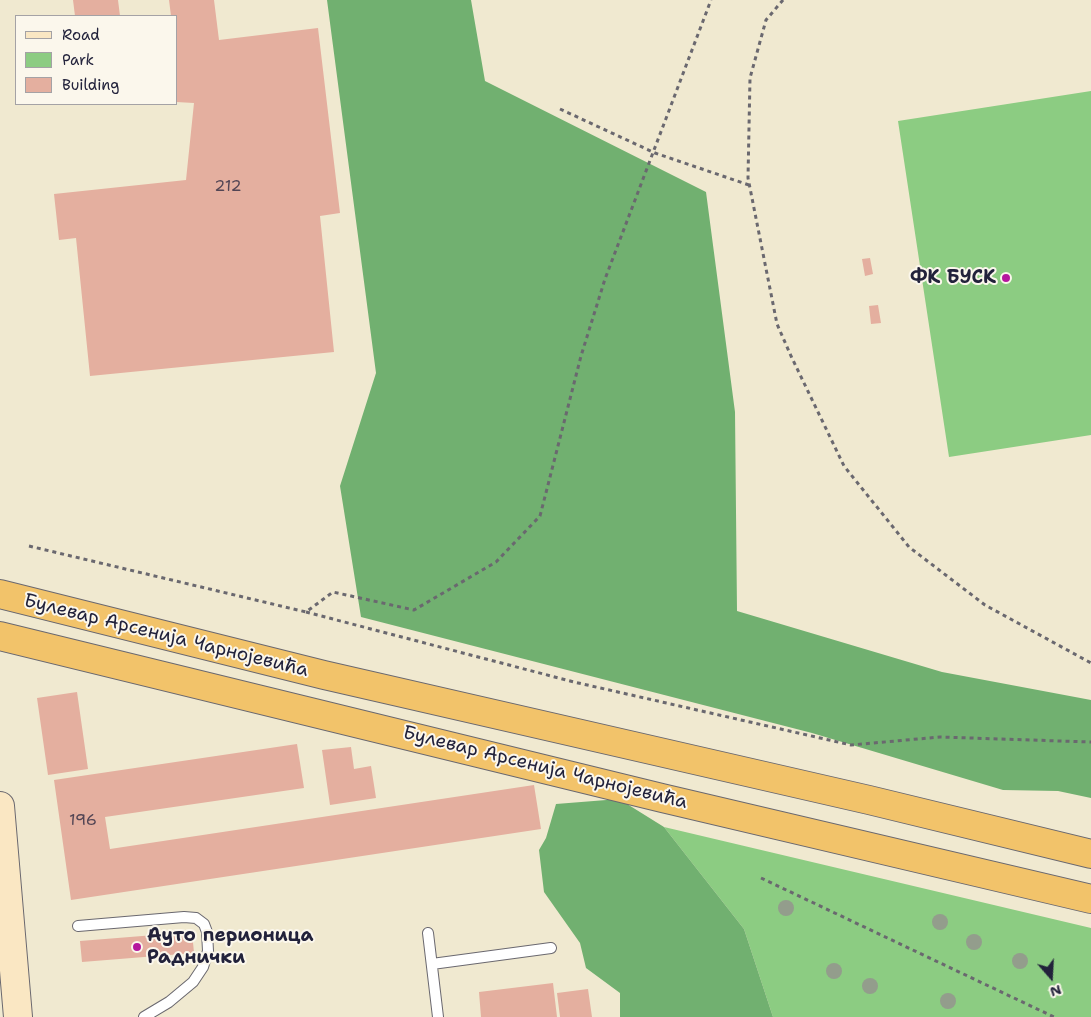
<!DOCTYPE html>
<html>
<head>
<meta charset="utf-8">
<style>
	body { margin:0 }
	#map { position:relative; width:1091px; height:1017px; overflow:hidden; background:#f0e9d0; font-family:"Shantell Sans",sans-serif }
	canvas { display:block }
	.legend { position:absolute; left:15px; top:15px; width:162px; height:90px; box-sizing:border-box; background:#fbf7ec; border:1px solid #a4a2a5; margin:0; padding:6px 9px; list-style:none; font-size:15px; color:#22223b }
	.legend li { display:flex; align-items:center; gap:10px; height:25px }
	.legend b { width:25px; border:1px solid #a4a2a5 }
	.north { position:absolute; left:1026px; top:952px; width:50px; height:50px; -webkit-text-stroke:4px #fbf7ec; paint-order:stroke; rotate:161deg; font-size:14px; font-weight:700; line-height:20px; text-align:center; color:#22223b }
	.north::after { content:''; display:block; margin:auto; width:18px; height:22px; background:#22223b; clip-path:polygon(50% 0,100% 100%,50% 72%,0 100%) }
</style>
</head>
<body>
<div id="map">
<canvas width="1091" height="1017"></canvas>
<ul class="legend">
<li><b style="height:6px;background:#fae7c3"></b>Road</li>
<li><b style="height:14px;background:#8ccc82"></b>Park</li>
<li><b style="height:14px;background:#e4af9f"></b>Building</li>
</ul>
<div class="north">N</div>
</div>
<script>
const c = document.querySelector('canvas').getContext('2d');
c.lineJoin = 'round';
function fill(path, color) {
  c.fillStyle = color;
  c.fill(path, 'evenodd');
}
function shape(rows) {
  const path = new Path2D();
  for (const r of rows) {
    path.moveTo(r[0], r[1]);
    for (let i = 2; i < r.length; i += 2) path.lineTo(r[i], r[i + 1]);
  }
  return path;
}
function trace(path, color, width, dash) {
  c.strokeStyle = color;
  c.lineWidth = width;
  c.lineCap = dash ? 'butt' : 'round';
  c.setLineDash(dash || []);
  c.stroke(path);
}
function drawText(font, color, halo, rows, align = 'center') {
  c.font = font + ' "Shantell Sans",sans-serif';
  c.lineWidth = 4;
  c.setLineDash([]);
  c.textBaseline = 'middle';
  c.strokeStyle = halo;
  c.fillStyle = color;
  for (const [text, x, y, turn = 0] of rows) {
    c.save();
    c.translate(x, y);
    c.rotate((+turn || 0) * Math.PI / 180);
    c.textAlign = isNaN(turn) ? turn : align;
    if (halo) c.strokeText(text, 0, 0);
    c.fillText(text, 0, 0);
    c.restore();
  }
}
const green = shape([
	[1091,91,1091,435,949,457,898,121],
	[664,827,1091,928,1091,1017,773,1017,744,929]
]);
const forest = shape([
	[327,0,471,0,485,81,706,192,735,412,737,611,942,672,1091,700,1091,798,1058,791,1003,790,812,733,361,617,340,486,376,373],
	[619,799,664,827,744,929,773,1017,620,1017,620,993,586,968,580,943,544,892,539,850,546,838,556,804]
]);
const building = shape([
	[73,0,118,0,120,16,75,16],
	[169,0,214,0,219,40,318,28,340,213,320,216,334,352,90,376,76,238,59,240,54,194,186,180,194,103,176,102,176,16,171,16],
	[870,258,873,274,865,276,862,259],
	[878,305,881,323,871,324,869,306],
	[77,692,88,769,48,775,37,698],
	[297,744,304,788,105,817,110,849,534,785,541,829,71,900,54,780],
	[351,747,354,769,371,766,376,798,330,805,322,750],
	[192,932,194,953,82,962,80,941],
	[553,983,557,1017,481,1017,479,992],
	[588,989,592,1017,560,1017,557,993]
]);
const path = shape([
	[783,0,766,20,750,78,748,178,777,324,791,356,844,466,909,547,985,605,1091,663],
	[560,109,655,153,749,185],
	[29,546,306,612,333,592,414,610,496,562,540,516,581,356,605,279,711,0],
	[306,612,574,682,851,745,940,737,1091,742],
	[761,878,1054,1017]
]);
const lane = shape([
	[78,926,184,917,196,918,204,924,207,932,208,951,203,967,193,982,169,1002,144,1017],
	[428,933,438,1017],
	[432,964,551,948]
]);
const secondary = shape([
	[0,806,18,1017]
]);
const highway = shape([
	[0,594,324,675,869,800,1091,854],
	[0,636,662,798,1091,899]
]);
const trees = [
	[786,908],
	[940,922],
	[974,942],
	[1020,961],
	[834,971],
	[870,986],
	[948,1001]
];
const markers = [
	[1006,278,5,"#b5179e"],
	[137,947,5,"#b5179e"]
];
const numberNames = [
	["212",228,187],
	["196",83,821]
];
const poiNames = [
	["ФК БУСК",996,278],
	["Ауто перионица",147,936,"left"],
	["Раднички",147,958,"left"]
];
const streetNames = [
	["Булевар Арсенија Чарнојевића",166,636,14],
	["Булевар Арсенија Чарнојевића",545,768,14]
];
fill(green, '#8ccc82');
fill(forest, '#71b070');
fill(building, '#e4af9f');
trace(lane, '#6a686f', 12);
trace(secondary, '#6a686f', 30);
trace(highway, '#6a686f', 30);
trace(path, '#6a686f', 3, [4, 4]);
trace(lane, '#fff', 10);
trace(secondary, '#fae7c3', 28);
trace(highway, '#f2c36a', 28);
c.fillStyle = '#939d8c';
for (const [x, y] of trees) {
  c.beginPath();
  c.arc(x, y, 8, 0, 2 * Math.PI);
  c.fill();
}
for (const [x, y, r, color] of markers) {
  const dot = new Path2D();
  dot.arc(x, y, r, 0, 2 * Math.PI);
  c.fillStyle = color;
  c.fill(dot);
  trace(dot, '#fbf7ec', 2);
}
drawText('16px', '#524554', null, numberNames);
drawText('bold 19px', '#22223b', '#fbf7ec', poiNames, 'right');
drawText('19px', '#22223b', '#fbf7ec', streetNames);
</script>
</body>
</html>
